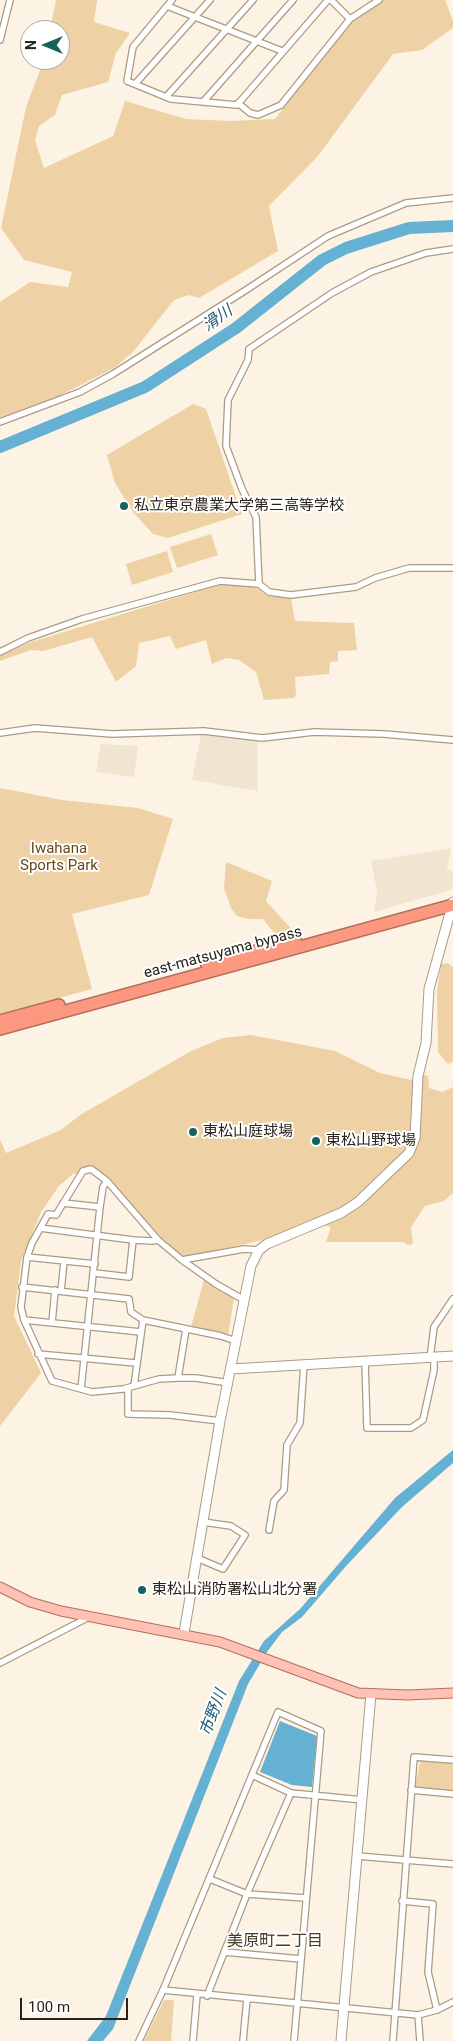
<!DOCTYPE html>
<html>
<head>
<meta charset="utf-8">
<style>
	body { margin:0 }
	#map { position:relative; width:453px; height:2041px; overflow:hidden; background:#fdf3e4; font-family:Roboto,sans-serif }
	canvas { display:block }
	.north { position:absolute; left:20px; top:20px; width:50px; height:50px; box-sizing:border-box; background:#fff; border:1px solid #a9a7a3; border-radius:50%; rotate:270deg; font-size:14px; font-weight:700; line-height:20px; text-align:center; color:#28231a }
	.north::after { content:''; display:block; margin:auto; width:18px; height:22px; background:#16635e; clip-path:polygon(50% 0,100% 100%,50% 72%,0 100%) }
	.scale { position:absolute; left:20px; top:1998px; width:108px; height:22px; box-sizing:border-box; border:2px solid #28231a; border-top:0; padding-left:6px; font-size:15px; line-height:18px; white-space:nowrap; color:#28231a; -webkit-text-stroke:4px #fff; paint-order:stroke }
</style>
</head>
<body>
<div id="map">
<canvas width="453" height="2041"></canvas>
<div class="north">N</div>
<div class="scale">100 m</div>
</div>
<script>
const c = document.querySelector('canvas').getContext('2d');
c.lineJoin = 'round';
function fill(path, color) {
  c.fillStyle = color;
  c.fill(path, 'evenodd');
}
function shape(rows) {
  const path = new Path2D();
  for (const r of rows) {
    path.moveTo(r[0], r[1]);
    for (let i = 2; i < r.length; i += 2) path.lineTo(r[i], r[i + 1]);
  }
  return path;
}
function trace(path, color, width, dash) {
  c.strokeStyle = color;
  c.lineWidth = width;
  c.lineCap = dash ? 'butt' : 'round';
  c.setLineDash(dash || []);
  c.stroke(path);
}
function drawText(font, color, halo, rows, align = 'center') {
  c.font = font + ' Roboto,"Noto Sans JP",sans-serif';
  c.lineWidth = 4;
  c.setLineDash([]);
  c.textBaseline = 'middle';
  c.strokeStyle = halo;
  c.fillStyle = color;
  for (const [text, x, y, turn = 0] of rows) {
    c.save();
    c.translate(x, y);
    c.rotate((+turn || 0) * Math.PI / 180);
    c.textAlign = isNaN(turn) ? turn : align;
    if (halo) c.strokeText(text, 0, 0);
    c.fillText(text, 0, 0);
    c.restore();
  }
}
const industrial = shape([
	[201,734,257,741,258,791,192,780],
	[101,744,138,746,134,777,96,772],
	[451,848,447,869,453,871,453,886,450,890,374,912,377,891,371,861]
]);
const green = shape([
	[56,0,97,0,94,22,130,33,116,53,108,82,62,95,55,115,39,126,35,140,44,168,113,136,125,101,186,119,230,121,275,119,342,30,382,0,445,0,453,21,453,28,422,50,393,54,318,156,269,206,278,251,199,298,189,295,174,300,133,352,114,368,0,426,0,302,30,282,68,287,72,272,24,260,1,228,26,107,44,60,60,60,60,30,50,30],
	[193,404,206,409,242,514,168,538,153,534,133,512,115,483,107,455],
	[211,534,218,555,177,568,170,547],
	[167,551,173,572,132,585,126,564],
	[221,584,253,585,268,596,291,598,295,621,354,623,357,650,338,651,338,661,330,662,329,674,295,677,296,695,294,698,264,700,256,672,239,660,226,658,212,664,206,640,176,649,170,636,139,643,136,666,116,682,92,637,43,651,31,650,0,661,0,655,31,642],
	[0,788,62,800,138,808,173,819,149,895,72,914,92,989,0,1014],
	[226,862,272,881,266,901,296,934,275,934,263,919,248,919,237,916,231,908,224,888],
	[448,963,453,967,453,1062,448,1064,438,1052,437,992,441,964],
	[251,1035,335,1051,380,1073,411,1080,423,1074,428,1076,429,1088,442,1092,453,1087,453,1193,444,1201,425,1206,411,1227,413,1244,408,1245,403,1242,326,1242,331,1227,309,1222,268,1239,181,1258,93,1167,78,1176,74,1173,59,1186,41,1212,21,1261,14,1316,41,1373,0,1426,0,1140,6,1153,61,1130,80,1115,191,1051,223,1038],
	[204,1280,234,1297,228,1336,221,1332,191,1327],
	[420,1761,453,1763,453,1792,415,1789],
	[164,2000,174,2000,171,2041,144,2041]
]);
const water = shape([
	[453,1450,453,1463,402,1507,347,1565,302,1617,282,1632,267,1652,248,1684,113,2029,103,2041,87,2041,106,2016,239,1681,264,1641,300,1609,395,1498],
	[280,1721,317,1736,312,1787,292,1785,260,1772]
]);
const river = shape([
	[0,447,145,387,236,328,322,260,346,248,409,228,453,226]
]);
const street = shape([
	[172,0,133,47,127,81,171,99,237,105,328,0],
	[331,0,350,19],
	[167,6,282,51],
	[0,40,10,0],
	[135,84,210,0],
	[166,97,253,0],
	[203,102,293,0],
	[238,103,250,113,258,115,281,105,350,19,379,0],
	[0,422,80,392,113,374,246,290,328,236,406,203,453,198],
	[259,584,256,517,242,489,226,446,228,400,248,360,249,349,332,293,371,272,426,253,453,249],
	[0,652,28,638,82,619,220,581,259,584,269,592,291,595,356,587,375,578,409,568,453,568],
	[0,733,35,728,112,734,204,731,262,738,314,732,384,734,453,740],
	[63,1203,100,1207],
	[40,1228,133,1240,152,1241,158,1240],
	[27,1257,95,1264],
	[182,1260,216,1284,244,1300],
	[95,1273,129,1277,133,1240],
	[22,1287,129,1299,131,1312,143,1320,134,1386],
	[61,1291,64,1261],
	[24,1320,141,1332],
	[143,1320,221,1336,236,1341],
	[52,1323,55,1290],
	[38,1354,136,1363],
	[430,1358,434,1327,453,1299],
	[365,1361,367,1428,411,1428,423,1420,434,1370,434,1357],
	[178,1378,186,1329],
	[229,1383,196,1378,178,1378,159,1379,123,1389,92,1392,52,1381,24,1320,21,1307,27,1257,32,1243,48,1214,56,1215,83,1171,91,1169,107,1181,158,1240,182,1260,244,1249,259,1250],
	[128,1388,128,1414,170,1415,220,1421],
	[81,1389,100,1207,103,1187,107,1181],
	[269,1530,274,1501,284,1490,287,1445,300,1423,304,1364],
	[197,1558,223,1569,245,1535,231,1526,203,1522],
	[0,1663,89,1617],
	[252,1775,291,1793,363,1800],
	[411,1790,453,1794],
	[357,1856,453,1864],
	[210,1879,247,1894,306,1898],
	[402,1901,433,1904,428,1972,437,2010],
	[224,1952,301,1959],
	[163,1990,418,2015,437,2010,453,2002],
	[207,1996,247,1894,291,1793],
	[418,2015,420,2041],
	[139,2041,163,1990,278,1712,321,1731,294,2041],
	[193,2041,197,1995],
	[243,2041,247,1999],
	[393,2041,414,1757,453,1760]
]);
const secondary = shape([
	[231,1369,453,1356],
	[184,1633,220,1421,251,1266,259,1250,267,1244,341,1213,358,1202,409,1153,415,1138,418,1076,426,1043,429,989,453,902],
	[341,2041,371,1694]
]);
const primary = shape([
	[0,1587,30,1602,61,1611,220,1642,358,1693,408,1695,453,1693]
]);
const highway = shape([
	[207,965,295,940],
	[0,1021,59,1005],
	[0,1029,453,905]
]);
const markers = [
	[124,506,5,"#16635e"],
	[193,1132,5,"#16635e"],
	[316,1141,5,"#16635e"],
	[142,1590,5,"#16635e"]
];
const poiNames = [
	["私立東京農業大学第三高等学校",134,506],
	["東松山庭球場",203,1132],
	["東松山野球場",326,1141],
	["東松山消防署松山北分署",152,1590]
];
const parkNames = [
	["Iwahana",59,849],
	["Sports Park",59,866]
];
const streetNames = [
	["east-matsuyama bypass",223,953,-15]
];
const waterNames = [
	["滑川",218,319,-35],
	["市野川",214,1713,-69]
];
const neighbourhoodNames = [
	["美原町二丁目",275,1942]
];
fill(industrial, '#f0e5d0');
fill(green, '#eed1a4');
fill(water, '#65b1d3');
trace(river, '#65b1d3', 12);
trace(street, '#aa9b84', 8);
trace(secondary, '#aa9b84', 11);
trace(primary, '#b26f5c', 11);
trace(highway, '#b26f5c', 14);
trace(street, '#fff', 5.5);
trace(secondary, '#fff', 9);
trace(primary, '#fec1b3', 9);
trace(highway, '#fd9880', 11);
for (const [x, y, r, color] of markers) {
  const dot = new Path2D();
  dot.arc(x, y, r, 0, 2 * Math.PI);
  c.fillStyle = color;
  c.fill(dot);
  trace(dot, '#fff', 2);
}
drawText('15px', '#28231a', '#fff', poiNames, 'left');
drawText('15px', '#64491b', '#fff', parkNames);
drawText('15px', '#28231a', '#fff', streetNames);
drawText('italic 16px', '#215c75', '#fff', waterNames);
drawText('16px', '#483b27', '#fff', neighbourhoodNames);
</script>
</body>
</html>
